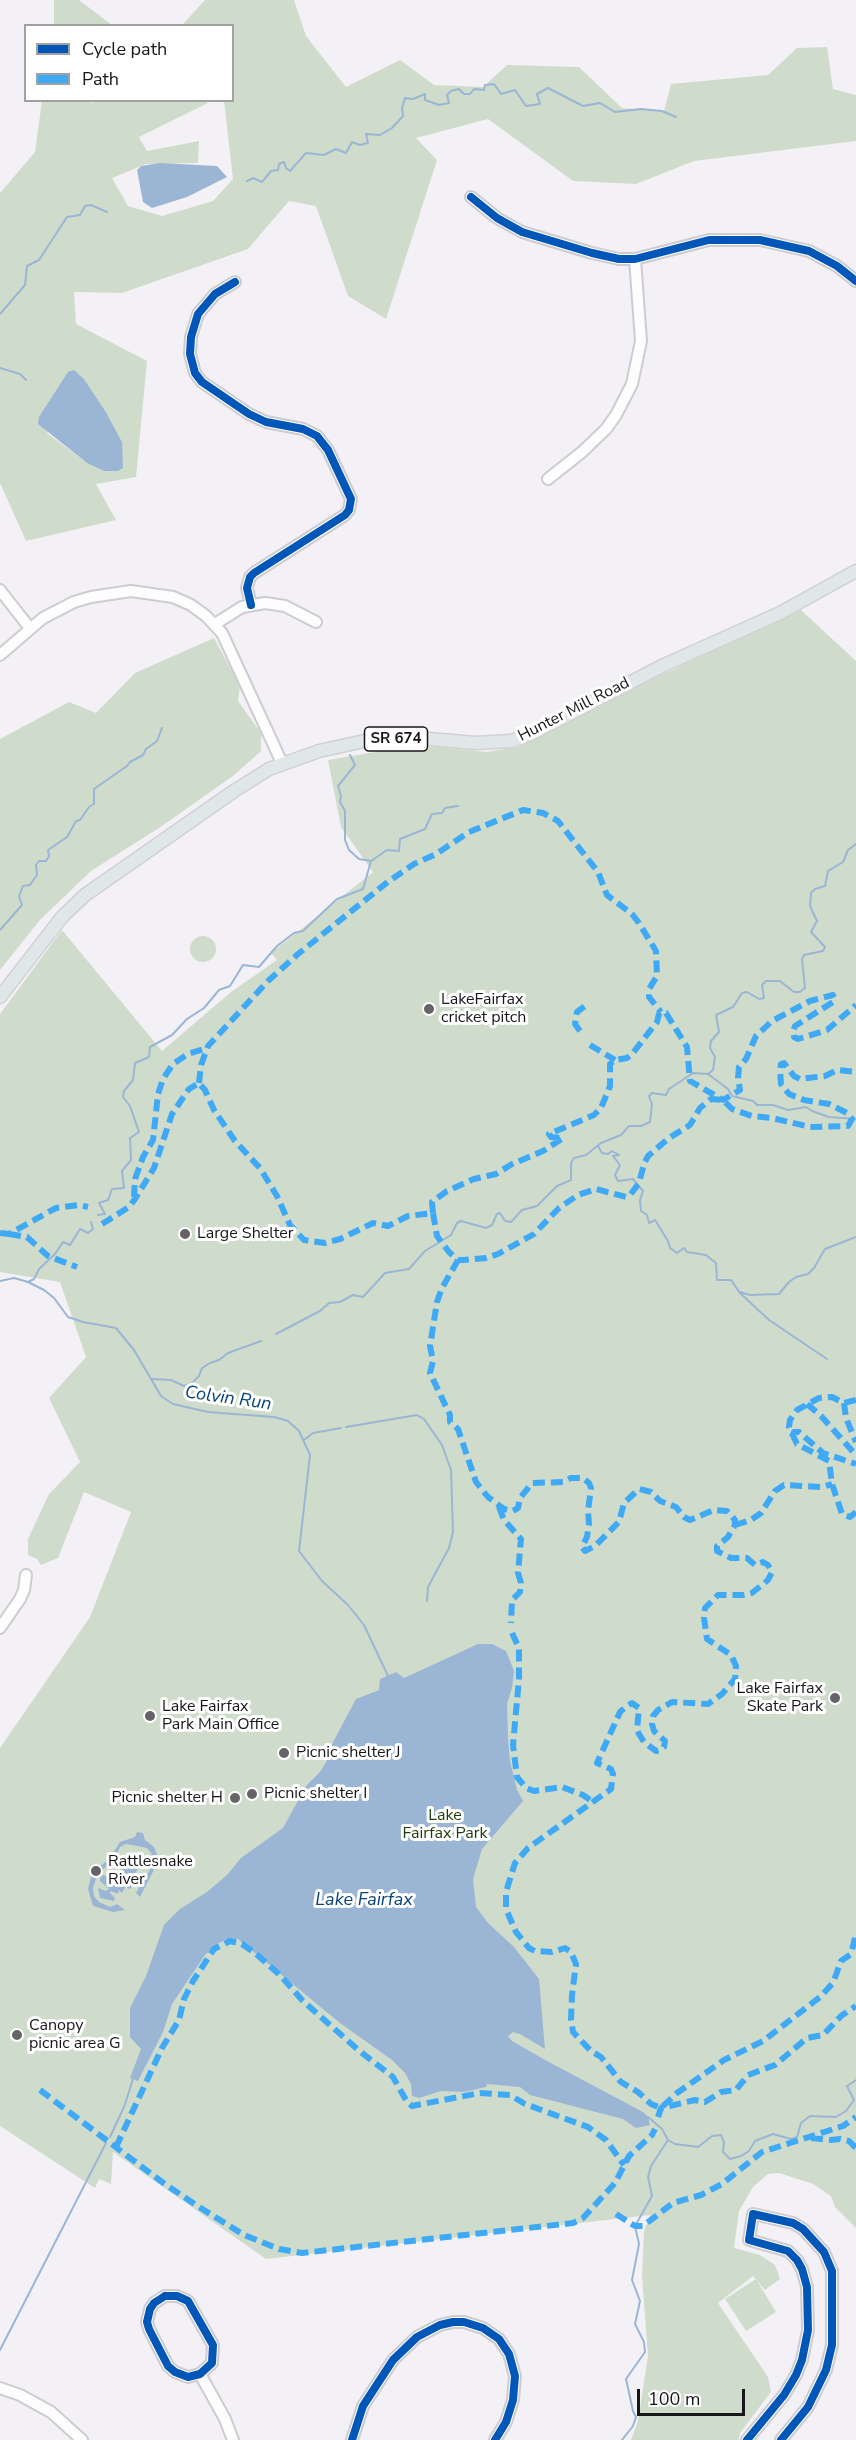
<!DOCTYPE html>
<html>
<head>
<meta charset="utf-8">
<style>
	body { margin:0 }
	#map { position:relative; width:856px; height:2440px; overflow:hidden; background:#f4f1f6; font-family:"Nunito Sans",sans-serif }
	canvas { display:block }
	.legend { position:absolute; left:24px; top:24px; width:210px; height:78px; box-sizing:border-box; background:#fefefe; border:2px solid #a2a1a2; margin:0; padding:8px 10px; list-style:none; font-size:18px; color:#181619 }
	.legend li { display:flex; align-items:center; gap:12px; height:30px }
	.legend b { width:30px; border:2px solid #a2a1a2 }
	.scale { position:absolute; left:637px; top:2389px; width:108px; height:27px; box-sizing:border-box; border:3px solid #181619; border-top:0; padding-left:8px; font-size:18px; line-height:21px; white-space:nowrap; color:#181619; -webkit-text-stroke:4px #fefefe; paint-order:stroke }
</style>
</head>
<body>
<div id="map">
<canvas width="856" height="2440"></canvas>
<ul class="legend">
<li><b style="height:8px;background:#0057b8"></b>Cycle path</li>
<li><b style="height:8px;background:#3fa9f5"></b>Path</li>
</ul>
<div class="scale">100 m</div>
</div>
<script>
const c = document.querySelector('canvas').getContext('2d');
c.lineJoin = 'round';
function fill(path, color) {
  c.fillStyle = color;
  c.fill(path, 'evenodd');
}
function shape(rows) {
  const path = new Path2D();
  for (const r of rows) {
    if (r.length === 3) {
      path.moveTo(r[0] + r[2], r[1]);
      path.arc(r[0], r[1], r[2], 0, 2 * Math.PI);
      continue;
    }
    path.moveTo(r[0], r[1]);
    for (let i = 2; i < r.length; i += 2) path.lineTo(r[i], r[i + 1]);
  }
  return path;
}
function trace(path, color, width, dash) {
  c.strokeStyle = color;
  c.lineWidth = width;
  c.lineCap = dash ? 'butt' : 'round';
  c.setLineDash(dash || []);
  c.stroke(path);
}
function drawText(font, color, halo, rows, align = 'center') {
  c.font = font + ' "Nunito Sans",sans-serif';
  c.lineWidth = 6;
  c.setLineDash([]);
  c.textBaseline = 'middle';
  c.strokeStyle = halo;
  c.fillStyle = color;
  for (const [text, x, y, turn = 0] of rows) {
    c.save();
    c.translate(x, y);
    c.rotate((+turn || 0) * Math.PI / 180);
    c.textAlign = isNaN(turn) ? turn : align;
    if (halo) c.strokeText(text, 0, 0);
    c.fillText(text, 0, 0);
    c.restore();
  }
}
const green = shape([
	[54,0,79,0,112,25,54,25],
	[205,0,294,0,306,36,346,87,400,60,434,85,483,87,507,65,579,67,622,108,664,111,671,84,768,75,797,48,827,47,833,89,856,95,856,141,694,161,636,184,573,181,488,119,416,138,437,160,386,319,348,296,316,206,289,201,248,249,122,293,74,292,76,324,147,361,136,477,96,484,116,520,26,541,0,483,0,193,35,152,42,101,90,100,91,103,103,100,203,100,208,103,139,137,147,151,199,141,198,163,146,164,112,178,128,206,162,216,213,201,233,179,224,101,232,100,232,26,182,25],
	[84,379,106,412,122,442,104,471,87,463,47,433],
	[801,610,856,661,856,2228,835,2207,831,2196,813,2184,779,2173,768,2174,753,2187,739,2211,734,2248,760,2255,775,2265,780,2279,765,2290,753,2276,718,2303,768,2377,771,2392,740,2433,739,2440,631,2440,638,2421,648,2356,642,2276,644,2231,650,2215,266,2259,113,2152,111,2184,99,2179,95,2188,0,2126,0,1748,90,1617,131,1512,84,1492,58,1558,41,1565,37,1559,28,1555,28,1539,49,1494,80,1462,49,1398,86,1357,60,1282,0,1272,0,1014,62,930,162,1051,231,992,277,960,271,953,373,872,341,827,328,760,399,748,438,747,486,752,518,747,663,674],
	[214,638,240,686,238,701,261,733,261,751,233,776,159,828,91,871,40,920,0,970,0,739,69,702,96,713,135,673],
	[203,949,13],
	[756,2279,776,2312,746,2331,725,2299]
]);
const water = shape([
	[160,163,217,166,227,177,187,197,152,208,143,202,137,170,141,166],
	[74,370,84,379,106,412,122,442,123,468,118,471,104,471,87,463,38,424,39,417,68,372],
	[478,1644,492,1644,506,1651,514,1671,512,1688,507,1704,508,1739,510,1761,517,1790,523,1801,482,1849,473,1879,476,1907,488,1923,514,1947,539,1979,545,2049,520,2034,513,2032,508,2036,512,2041,547,2061,643,2112,648,2117,650,2125,636,2128,623,2119,530,2095,520,2087,487,2084,486,2087,464,2092,441,2091,419,2098,412,2096,411,2084,405,2073,392,2060,340,2023,238,1939,227,1939,217,1944,205,1955,172,2004,163,2032,138,2081,130,2078,141,2049,130,2037,130,2008,146,1976,164,1925,180,1909,207,1892,227,1875,241,1858,283,1828,306,1786,320,1772,326,1762,332,1744,356,1699,379,1690,380,1679,396,1672,404,1678],
	[137,1832,143,1833,145,1840,154,1847,159,1860,140,1897,136,1893,152,1866,154,1857,147,1848,126,1844,120,1847,113,1862,98,1873,93,1888,94,1896,99,1902,110,1907,117,1904,125,1910,113,1912,93,1906,88,1889,92,1873,110,1858,120,1842,135,1837],
	[126,1860,135,1863,139,1868,133,1876,130,1876,133,1878,131,1888,129,1889,126,1886,122,1893,119,1890,118,1894,111,1891,110,1893,115,1898,114,1901,100,1898,98,1888,106,1891,109,1889,100,1881,100,1878,103,1875,115,1880,114,1875,121,1872,120,1863,125,1863]
]);
const stream = shape([
	[247,181,253,178,262,182,271,171,278,170,279,164,284,162,286,168,290,171,306,153,324,155,336,149,346,153,352,142,360,145,368,143,366,134,380,135,392,128,403,116,402,108,405,98,413,99,425,94,425,100,439,105,449,103,447,95,451,91,459,89,464,94,470,94,474,89,484,90,485,85,494,84,501,94,515,90,526,106,540,104,537,94,548,88,583,106,600,103,615,112,641,109,662,111,676,117],
	[0,314,25,285,27,266,39,260,67,217,80,215,85,206,91,205,107,212],
	[0,368,20,374,26,380],
	[350,755,355,765,338,786,341,796,340,802,345,811,345,840,349,850,359,859,371,861],
	[0,930,22,905,19,896,23,886,30,885,37,875,36,865,39,861,46,861,49,856,48,850,67,837,76,821,80,820,89,807,94,804,94,789,127,766,130,762,143,755,146,749,157,741,162,728],
	[708,1074,728,1089,732,1096,753,1101,757,1105,773,1105,788,1110,806,1107,812,1111,829,1117,856,1119],
	[598,1146,602,1153,608,1154,612,1151,619,1155,613,1156,620,1165,615,1175,618,1181,633,1179,643,1191,640,1200,641,1211,647,1215,649,1223,655,1220,668,1241,670,1248,677,1253,684,1248,687,1252,706,1255,716,1263,717,1280,731,1280,740,1293,769,1320,827,1359],
	[98,1215,105,1214,99,1203,108,1200,112,1189,124,1188,122,1171,131,1160,130,1138,139,1132,130,1106,123,1097,124,1091,133,1080,135,1063,149,1057,150,1047,172,1035,187,1019,204,1008,219,990,230,986,243,965,259,967,277,946,294,933,303,931,337,899,363,889,371,861,387,850,399,851,400,839,425,829,432,814,442,813,445,808,458,806],
	[0,1281,14,1278,28,1282,44,1290,54,1298,68,1317,83,1322,116,1328,134,1350,161,1396,173,1404,208,1412,274,1417,288,1421,299,1431,310,1455,299,1551,322,1581,348,1605,364,1625,388,1676],
	[28,1282,34,1279,39,1269,55,1254,63,1242,70,1245,80,1229,88,1233,93,1229,91,1222],
	[740,1292,750,1295,779,1294,789,1282,796,1277,808,1274,814,1268,825,1249,856,1237],
	[276,1334,320,1311,329,1303,340,1302,353,1295,363,1297,385,1273,409,1269,425,1251,451,1235,457,1223,461,1221,486,1228,492,1225,497,1214,500,1213,505,1221,511,1222,522,1210,537,1206,557,1186,571,1180,571,1163,574,1158,586,1155,601,1143,621,1135,629,1126,641,1126,650,1122,652,1104,649,1096,652,1093,666,1095,669,1089,693,1073,708,1074,713,1070,715,1057,710,1048,711,1041,719,1032,716,1015,733,1007,742,993,747,992,759,999,764,998,762,985,766,981,780,981,794,992,800,992,805,988,802,959,804,955,823,951,825,947,811,932,817,921,810,906,811,893,815,889,825,886,828,871,843,862,848,850,856,844],
	[152,1379,171,1380,184,1386,192,1383,199,1376,202,1368,210,1363,219,1360,228,1353,261,1341],
	[346,1427,417,1415,424,1419,442,1445,451,1470,453,1532,449,1548,428,1587,427,1601],
	[304,1440,313,1433,341,1428],
	[648,2117,662,2129,668,2140,675,2144,698,2147,712,2136,721,2135,724,2142,723,2152,730,2159,741,2156,749,2151,755,2141,773,2134,791,2139,797,2137,801,2123,810,2116,836,2117,846,2111,854,2100,847,2086,856,2080],
	[110,2137,124,2107,133,2079],
	[0,2350,106,2143],
	[622,2440,633,2426,636,2417,633,2411,626,2379,645,2352,644,2342,635,2324,640,2301,632,2280,639,2244,635,2226,652,2196,648,2177,651,2166,668,2140]
]);
const minor = shape([
	[471,197,497,218,522,232,592,253,619,259,635,259,709,240,760,240,809,251,837,266,856,281],
	[235,282,215,294,198,314,191,337,190,354,195,373,202,382,249,414,266,422,303,429,317,436,328,450,351,499,349,510,345,515,254,573,250,577,247,588,251,605],
	[548,479,582,452,606,429,616,415,632,384,641,341,635,259],
	[0,590,29,627],
	[215,624,242,607,265,603,285,606,316,622],
	[0,655,43,618,74,602,91,597,131,591,173,597,191,605,206,616,222,633,282,763],
	[0,1628,20,1599,24,1590,26,1575],
	[165,2296,177,2296,188,2301,213,2345,212,2363,200,2374,188,2377,175,2372,168,2366,149,2329,147,2322,150,2309,154,2303,165,2296],
	[200,2374,225,2419,233,2440],
	[0,2388,20,2395,51,2412,82,2440],
	[352,2440,363,2406,393,2360,417,2337,440,2325,453,2322,464,2322,483,2328,499,2339,509,2354,515,2376,513,2400,506,2422,495,2440],
	[747,2440,784,2395,796,2375,802,2360,808,2330,807,2287,802,2269,797,2260,788,2251,749,2240,753,2214,793,2223,803,2229,824,2252,832,2271,832,2345,826,2370,808,2407,781,2440]
]);
const major = shape([
	[0,997,62,917,85,895,234,791,269,769,319,751,369,740,416,738,476,743,511,741,533,733,664,665,780,613,856,571]
]);
const quiet = shape([
	[580,1031,575,1024,577,1012,585,1006],
	[590,1045,615,1060],
	[199,1083,201,1065,208,1046,268,981,298,954,389,881,414,864,436,854,469,832,523,810,543,813,558,821,598,872,607,895,632,914,639,923,656,951,657,976,649,989,649,997,661,1012],
	[134,1197,135,1179,143,1157,153,1140,158,1094,163,1079,173,1064,188,1054,207,1048],
	[433,1213,432,1202,447,1191,474,1179,496,1174,512,1164,543,1151,563,1138,551,1137,549,1134,594,1115,601,1108,610,1086,610,1064,615,1060,627,1058,632,1054,657,1022,659,1014,661,1012,666,1013,687,1047,690,1081,723,1100,740,1090,738,1078,739,1067,746,1059,756,1036,772,1021,810,1001,833,995,835,999,833,1002,795,1026,793,1031,794,1037,798,1039,827,1030,856,1005],
	[102,1224,129,1207,135,1199,154,1168,172,1114,189,1089,199,1083,205,1090,214,1110,235,1141,260,1168,277,1196,290,1225,304,1240,325,1243,340,1239,373,1223,388,1226,408,1216,433,1213,437,1236,449,1252,458,1260,463,1260,486,1258,498,1254,534,1234,559,1208,578,1195,596,1189,626,1197,630,1195,639,1183,644,1164,648,1156,669,1138,690,1125,700,1108,711,1099,723,1100,732,1109,752,1116,772,1118,810,1127,848,1126,852,1119,847,1113,829,1104,804,1100,789,1094,781,1084,780,1070,781,1064,784,1063,794,1076,800,1079,825,1076,837,1070,856,1072],
	[0,1233,9,1234,56,1208,79,1205,88,1207],
	[9,1234,27,1237,48,1256,77,1267],
	[458,1260,442,1288,437,1302,430,1346,433,1361,430,1373,450,1415,450,1422,458,1429,476,1482,488,1497,504,1509,513,1511,518,1508,520,1498,532,1483,563,1482,571,1478,583,1478,589,1483,591,1488,588,1511,589,1524,587,1537,582,1547,585,1551,595,1546,619,1522,624,1503,639,1489,651,1492,660,1501,676,1507,684,1517,690,1520,714,1510,727,1511,735,1520,735,1525,728,1537,717,1546,717,1551,731,1558,747,1558,755,1565,763,1562,768,1565,772,1572,768,1580,752,1593,743,1595,718,1595,705,1608,704,1618,707,1639,731,1655,736,1666,735,1679,722,1694,708,1704,672,1702,658,1710,653,1716,652,1724,654,1731,665,1741,664,1747,660,1750,656,1751,644,1742,639,1734,637,1730,639,1708,632,1703,627,1706,620,1712,597,1763,611,1769,613,1774,611,1789,528,1848,515,1863,506,1892,506,1909,516,1932,529,1948,535,1951,552,1952,565,1948,571,1952,576,1964,572,1995,571,2019,573,2032,591,2051,601,2057,621,2082,638,2092,651,2104,661,2108,677,2093,724,2060,763,2041,820,1997,833,1983,841,1961,851,1954,856,1934],
	[856,1400,844,1403,832,1397,819,1398,797,1410,790,1420,789,1427,797,1444,829,1461,832,1484,842,1514,850,1517,856,1512],
	[844,1403,846,1418,856,1442],
	[807,1404,821,1416,856,1455],
	[792,1437,794,1432,799,1432,823,1453,856,1464],
	[499,1507,504,1520,521,1539,518,1573,521,1583,520,1592,512,1600,511,1623],
	[735,1525,751,1520,761,1513,775,1491,784,1485,822,1487,832,1484],
	[512,1633,519,1648,519,1679,513,1745,517,1777,526,1788,534,1791,562,1787,583,1795,593,1802],
	[40,2090,162,2182,199,2207,244,2235,279,2249,302,2253,573,2223,583,2218,615,2183,629,2156,652,2135,655,2129],
	[658,2117,661,2108,695,2100,705,2102,721,2092,736,2090,748,2075,775,2065,807,2038,823,2035,841,2016,856,2006],
	[811,2138,831,2140,840,2139,849,2141,856,2148],
	[116,2147,162,2048,179,2020,184,1999,193,1981,214,1949,230,1941,242,1944,255,1953,281,1976,302,2000,357,2049,393,2077,407,2102,412,2106,480,2093,510,2095,525,2104,588,2127,606,2140,624,2165],
	[616,2214,635,2226,643,2226,673,2203,701,2195,722,2184,762,2152,843,2126,856,2117]
]);
const cycleway = shape([
	[471,197,497,218,522,232,592,253,619,259,635,259,709,240,760,240,809,251,837,266,856,281],
	[235,282,215,294,198,314,191,337,190,354,195,373,202,382,249,414,266,422,303,429,317,436,328,450,351,499,349,510,345,515,254,573,250,577,247,588,251,605],
	[165,2296,177,2296,188,2301,213,2345,212,2363,200,2374,188,2377,175,2372,168,2366,149,2329,147,2322,150,2309,154,2303,165,2296],
	[352,2440,363,2406,393,2360,417,2337,440,2325,453,2322,464,2322,483,2328,499,2339,509,2354,515,2376,513,2400,506,2422,495,2440],
	[747,2440,784,2395,796,2375,802,2360,808,2330,807,2287,802,2269,797,2260,788,2251,749,2240,753,2214,793,2223,803,2229,824,2252,832,2271,832,2345,826,2370,808,2407,781,2440]
]);
const markers = [
	[429,1009,6,"#656366"],
	[185,1234,6,"#656366"],
	[835,1698,6,"#656366"],
	[150,1716,6,"#656366"],
	[284,1753,6,"#656366"],
	[252,1794,6,"#656366"],
	[235,1798,6,"#656366"],
	[96,1871,6,"#656366"],
	[17,2035,6,"#656366"]
];
const shields = [
	[396,739,63]
];
const shieldNames = [
	["SR 674",396,739]
];
const streetNames = [
	["Hunter Mill Road",574,710,-27]
];
const poiNames = [
	["LakeFairfax",441,1000],
	["cricket pitch",441,1018],
	["Large Shelter",197,1234],
	["Lake Fairfax",823,1689,"right"],
	["Skate Park",823,1707,"right"],
	["Lake Fairfax",162,1707],
	["Park Main Office",162,1725],
	["Picnic shelter J",296,1753],
	["Picnic shelter I",264,1794],
	["Picnic shelter H",223,1798,"right"],
	["Rattlesnake",108,1862],
	["River",108,1880],
	["Canopy",29,2026],
	["picnic area G",29,2044]
];
const parkNames = [
	["Lake",445,1816],
	["Fairfax Park",445,1834]
];
const waterNames = [
	["Colvin Run",228,1399,8],
	["Lake Fairfax",364,1901]
];
fill(green, '#d0dccb');
fill(water, '#9bb5d5');
trace(stream, '#9bb5d5', 2);
trace(minor, '#ceccd0', 14);
trace(major, '#d1d0d2', 15);
trace(minor, '#fdfdfe', 10);
trace(major, '#e0e7e9', 12);
trace(quiet, '#3fa9f5', 6, [12, 6]);
trace(cycleway, '#0057b8', 8);
for (const [x, y, r, color] of markers) {
  const dot = new Path2D();
  dot.arc(x, y, r, 0, 2 * Math.PI);
  c.fillStyle = color;
  c.fill(dot);
  trace(dot, '#fefefe', 2);
}
for (const [x, y, w] of shields) {
  const box = new Path2D();
  box.roundRect(x - w / 2, y - 12, w, 24, 4.5);
  c.fillStyle = '#fefefe';
  c.fill(box);
  trace(box, '#181619', 1.5);
}
drawText('bold 15px', '#181619', null, shieldNames);
drawText('16px', '#181619', '#fefefe', streetNames);
drawText('16px', '#181619', '#fefefe', poiNames, 'left');
drawText('16px', '#1e3c07', '#fefefe', parkNames);
drawText('italic 18px', '#094379', '#fefefe', waterNames);
</script>
</body>
</html>
